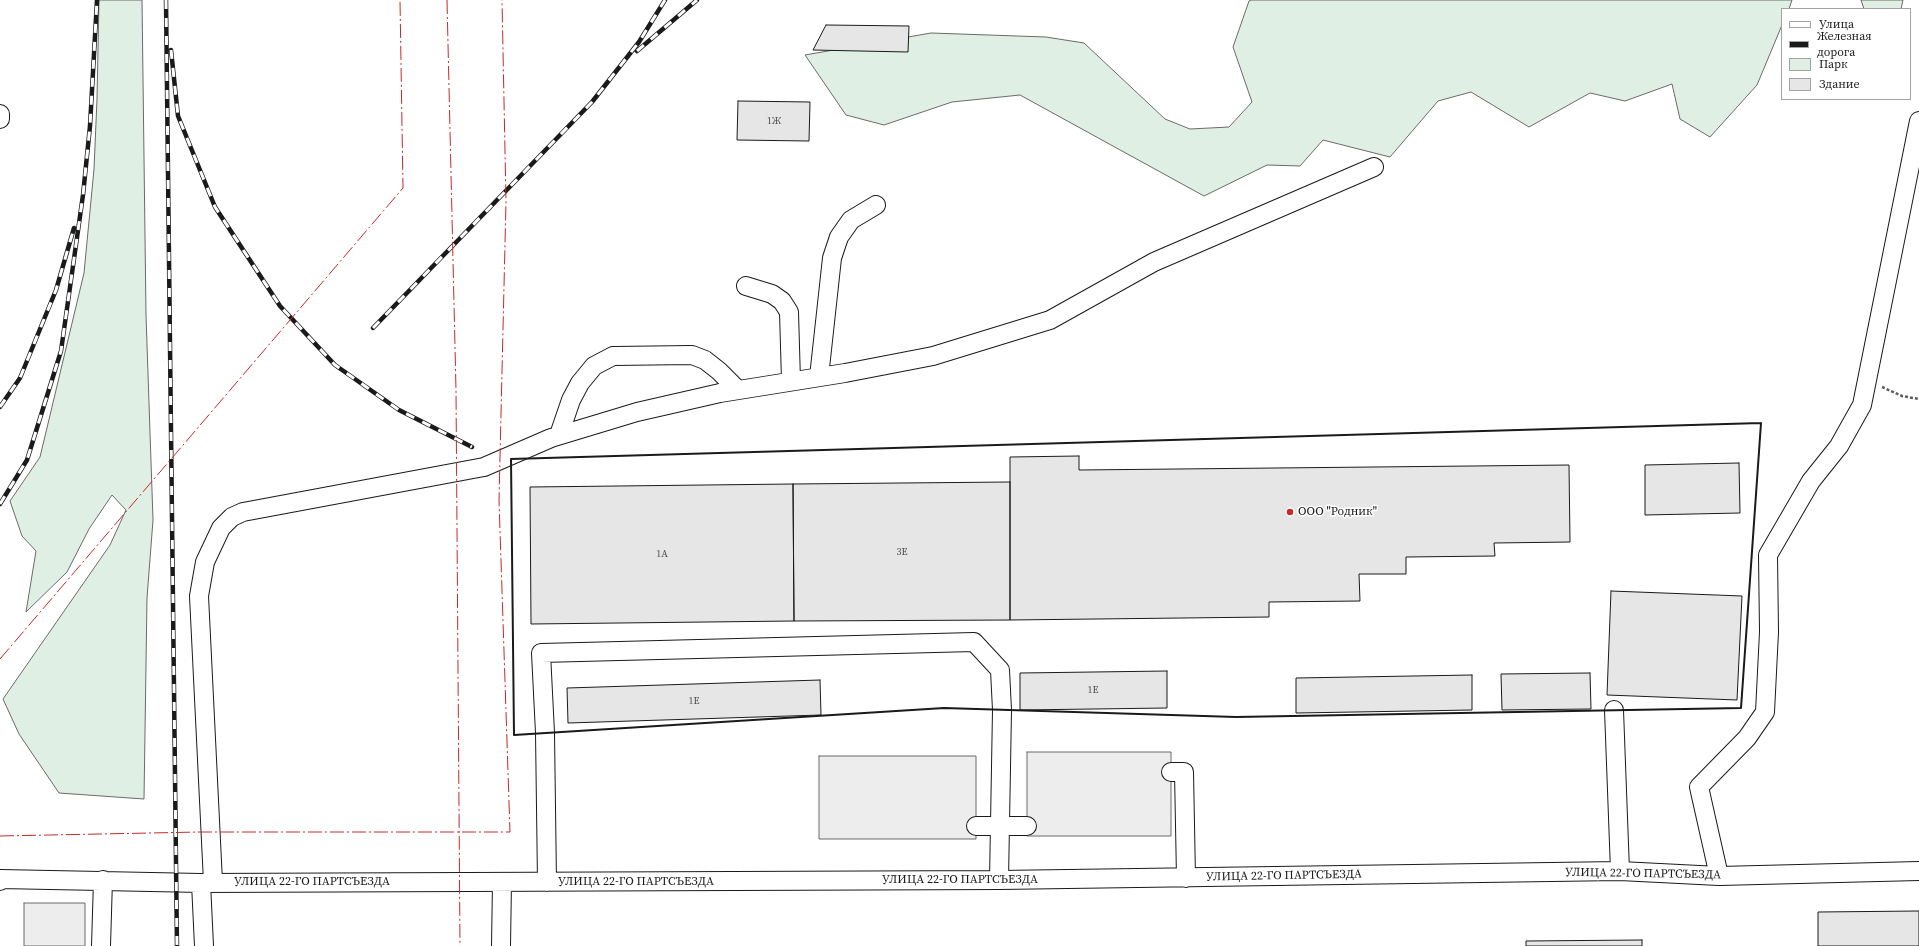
<!DOCTYPE html>
<html>
<head>
<meta charset="utf-8">
<style>
	body { margin:0 }
	#map { position:relative; width:1919px; height:946px; overflow:hidden; background:#fff; font-family:"Source Serif 4",serif }
	canvas { display:block }
	.legend { position:absolute; left:1781px; top:8px; width:130px; height:92px; box-sizing:border-box; background:#fff; border:1px solid #a3a3a3; margin:0; padding:5px 7px; list-style:none; font-size:12px; color:#1a1a1a }
	.legend li { display:flex; align-items:center; gap:8px; height:20px }
	.legend b { width:20px; border:1px solid #a3a3a3 }
</style>
</head>
<body>
<div id="map">
<canvas width="1919" height="946"></canvas>
<ul class="legend">
<li><b style="height:5px;background:#fff"></b>Улица</li>
<li><b style="height:5px;background:#1a1a1a"></b>Железная дорога</li>
<li><b style="height:11px;background:#e0efe3"></b>Парк</li>
<li><b style="height:11px;background:#e6e6e6"></b>Здание</li>
</ul>
</div>
<script>
const c = document.querySelector('canvas').getContext('2d');
c.lineJoin = 'round';
function fill(path, color) {
  c.fillStyle = color;
  c.fill(path, 'evenodd');
}
function shape(rows) {
  const path = new Path2D();
  for (const r of rows) {
    path.moveTo(r[0], r[1]);
    for (let i = 2; i < r.length; i += 2) path.lineTo(r[i], r[i + 1]);
  }
  return path;
}
function trace(path, color, width, dash) {
  c.strokeStyle = color;
  c.lineWidth = width;
  c.lineCap = dash ? 'butt' : 'round';
  c.setLineDash(dash || []);
  c.stroke(path);
}
function drawText(font, color, halo, rows, align = 'center') {
  c.font = font + ' "Source Serif 4",serif';
  c.lineWidth = 3;
  c.setLineDash([]);
  c.textBaseline = 'middle';
  c.strokeStyle = halo;
  c.fillStyle = color;
  for (const [text, x, y, turn = 0] of rows) {
    c.save();
    c.translate(x, y);
    c.rotate((+turn || 0) * Math.PI / 180);
    c.textAlign = isNaN(turn) ? turn : align;
    if (halo) c.strokeText(text, 0, 0);
    c.fillText(text, 0, 0);
    c.restore();
  }
}
const green = shape([
	[99,0,142,0,146,315,153,520,147,598,144,799,59,793,19,734,3,699,110,545,126,510,112,495,89,529,67,572,26,612,36,551,22,536,10,501,40,457,84,273,94,169,97,99,99,0],
	[1251,0,1792,0,1789,9,1782,9,1782,25,1757,85,1710,137,1680,119,1672,84,1625,101,1590,93,1529,127,1471,92,1438,101,1390,157,1323,140,1300,166,1267,165,1204,196,1020,95,952,102,884,125,846,115,805,55,931,33,1046,37,1084,43,1165,119,1190,129,1229,127,1252,102,1233,47,1249,1,1251,0],
	[1861,0,1903,0,1901,9,1864,9,1861,0]
]);
const parking = shape([
	[1027,752,1171,752,1171,836,1027,836,1027,752],
	[819,756,976,756,976,839,819,839,819,756],
	[24,903,85,903,85,946,24,946,24,903]
]);
const building = shape([
	[826,25,909,26,908,52,813,50,826,25],
	[738,101,810,102,809,141,737,140,738,101],
	[1079,456,1079,470,1569,465,1570,542,1494,543,1495,556,1406,557,1406,574,1359,574,1360,601,1269,602,1269,617,1010,620,1010,457,1079,456],
	[1739,463,1740,513,1645,515,1645,465,1739,463],
	[1010,482,1010,620,794,621,793,484,1010,482],
	[793,484,794,621,531,624,530,487,793,484],
	[1611,591,1742,596,1737,700,1607,695,1611,591],
	[1167,671,1167,708,1020,710,1020,673,1167,671],
	[1590,673,1591,709,1502,710,1501,674,1590,673],
	[1472,675,1472,710,1296,713,1296,678,1472,675],
	[820,680,821,715,568,723,567,688,820,680],
	[1919,911,1919,946,1818,946,1818,912,1919,911],
	[1642,940,1642,946,1526,946,1526,941,1642,940]
]);
const path = shape([
	[1882,387,1902,396,1919,399]
]);
const minor = shape([
	[0,114,0,119],
	[746,286,772,294,782,301,789,312,791,381],
	[819,377,832,258,839,237,851,220,876,205],
	[559,435,571,400,580,383,594,366,613,356,692,355,705,360,719,371,738,390],
	[1614,710,1620,871],
	[1171,772,1184,772,1186,878],
	[976,826,1027,826],
	[1719,876,1699,787,1747,738,1765,712,1769,632,1768,555,1811,481,1839,446,1862,405,1919,121],
	[0,881,0,879,201,883,999,880,1620,871,1719,876,1919,871],
	[213,882,199,596,205,562,221,528,232,517,243,512,484,467,551,438,637,412,720,393,845,373,933,356,1050,320,1154,262,1374,167],
	[547,882,545,733,541,653,974,642,1000,670,1002,710,999,880],
	[201,883,204,946],
	[101,946,103,880],
	[501,946,502,882]
]);
const rail = shape([
	[166,0,177,946],
	[171,50,178,116,215,207,280,306,335,365,399,410,472,447],
	[637,51,697,0],
	[373,328,592,102,639,42,665,0],
	[0,407,20,378,56,290,74,228],
	[0,504,27,460,61,351,83,195,90,126,97,0]
]);
const wall = shape([
	[1761,423,1741,708,1236,717,944,708,514,735,511,459,1761,423]
]);
const power = shape([
	[447,0,456,390,460,946],
	[0,659,403,188,400,0],
	[0,836,200,832,510,832,499,500,506,201,502,0]
]);
const markers = [
	[1290,512,4,"#c62828"]
];
const numberNames = [
	["1Ж",774,121],
	["3Е",902,552],
	["1А",662,554],
	["1Е",1093,690],
	["1Е",694,701]
];
const poiNames = [
	["ООО \"Родник\"",1298,512]
];
const streetNames = [
	["УЛИЦА 22-ГО ПАРТСЪЕЗДА",1643,874,1],
	["УЛИЦА 22-ГО ПАРТСЪЕЗДА",1284,876,-1],
	["УЛИЦА 22-ГО ПАРТСЪЕЗДА",960,880],
	["УЛИЦА 22-ГО ПАРТСЪЕЗДА",312,882],
	["УЛИЦА 22-ГО ПАРТСЪЕЗДА",636,882]
];
fill(green, '#e0efe3');
trace(green, '#6a6a6a', 1);
fill(parking, '#ededed');
trace(parking, '#6a6a6a', 1);
fill(building, '#e6e6e6');
trace(building, '#1a1a1a', 1);
trace(minor, '#1a1a1a', 20);
trace(path, '#5f5f5f', 2.5, [3, 2]);
trace(minor, '#fff', 18);
trace(rail, '#1a1a1a', 4.5);
trace(rail, '#fff', 3, [9]);
trace(wall, '#1a1a1a', 2);
trace(power, '#c62828', 1, [14, 3, 2, 3]);
for (const [x, y, r, color] of markers) {
  const dot = new Path2D();
  dot.arc(x, y, r, 0, 2 * Math.PI);
  c.fillStyle = color;
  c.fill(dot);
  trace(dot, '#fff', 1.5);
}
drawText('10px', '#4d4d4d', null, numberNames);
drawText('12px', '#1a1a1a', '#fff', poiNames, 'left');
drawText('12px', '#1a1a1a', '#fff', streetNames);
</script>
</body>
</html>
